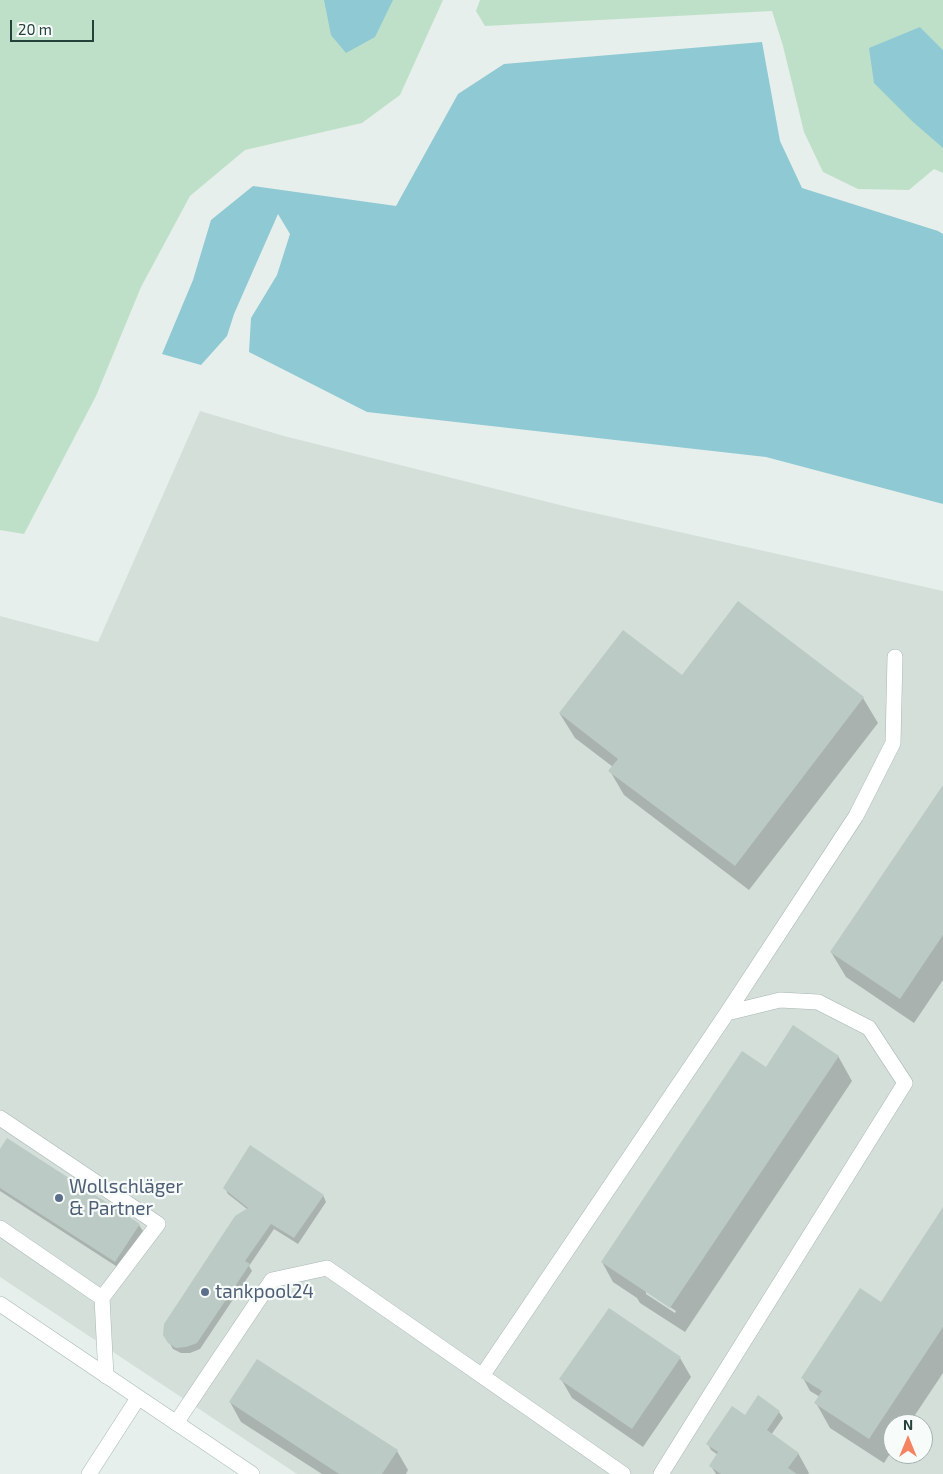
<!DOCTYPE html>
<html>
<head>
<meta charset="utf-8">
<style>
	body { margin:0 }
	#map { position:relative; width:943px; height:1474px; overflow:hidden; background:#e6efeb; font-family:"Exo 2",sans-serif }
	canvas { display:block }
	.north { position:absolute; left:883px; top:1414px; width:50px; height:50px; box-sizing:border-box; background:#f7fbf9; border:1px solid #a3b1ad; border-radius:50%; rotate:0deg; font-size:14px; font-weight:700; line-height:20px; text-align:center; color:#24423a }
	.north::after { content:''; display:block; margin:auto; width:18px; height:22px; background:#f4845f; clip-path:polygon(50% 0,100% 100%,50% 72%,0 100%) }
	.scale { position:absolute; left:10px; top:20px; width:84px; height:22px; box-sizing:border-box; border:2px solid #24423a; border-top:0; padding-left:6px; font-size:15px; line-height:18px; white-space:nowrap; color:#24423a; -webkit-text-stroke:4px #f7fbf9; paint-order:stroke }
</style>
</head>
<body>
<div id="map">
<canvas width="943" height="1474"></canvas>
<div class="north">N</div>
<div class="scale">20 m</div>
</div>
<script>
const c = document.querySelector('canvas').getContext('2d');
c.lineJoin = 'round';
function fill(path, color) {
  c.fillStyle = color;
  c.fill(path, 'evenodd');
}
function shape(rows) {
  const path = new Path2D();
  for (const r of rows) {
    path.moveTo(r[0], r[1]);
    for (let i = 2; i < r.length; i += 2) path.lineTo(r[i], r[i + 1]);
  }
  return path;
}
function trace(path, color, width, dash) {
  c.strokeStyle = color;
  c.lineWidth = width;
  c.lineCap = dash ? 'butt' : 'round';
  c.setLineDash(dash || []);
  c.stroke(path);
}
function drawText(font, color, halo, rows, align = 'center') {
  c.font = font + ' "Exo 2",sans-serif';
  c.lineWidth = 4.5;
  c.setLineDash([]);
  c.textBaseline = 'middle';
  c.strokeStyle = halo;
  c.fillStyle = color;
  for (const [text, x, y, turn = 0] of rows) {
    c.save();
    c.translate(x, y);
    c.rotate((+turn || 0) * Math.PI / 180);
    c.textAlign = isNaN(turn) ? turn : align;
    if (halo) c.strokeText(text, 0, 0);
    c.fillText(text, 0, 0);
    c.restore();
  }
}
const built = shape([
	[200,411,284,436,572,508,943,591,943,1474,297,1474,0,1277,0,616,98,642],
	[893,1424,923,1424,923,1454,893,1454]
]);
const green = shape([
	[0,0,443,0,400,95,362,123,245,150,190,196,141,287,96,396,24,534,0,530],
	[480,0,943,0,943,50,920,27,943,147,943,173,934,169,909,190,858,189,823,172,804,132,783,46,772,11,485,26,476,11]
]);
const water = shape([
	[324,0,393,0,375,37,346,53,331,35],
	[920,27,943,50,943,148,912,121,874,83,869,48],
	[762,42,780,141,802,188,938,231,943,234,943,504,766,457,367,412,249,352,251,318,277,275,290,234,278,214,234,314,227,336,201,365,162,354,193,280,211,220,253,186,396,206,458,94,504,64]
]);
const shadow = shape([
	[738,603,863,698,878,723,749,890,624,795,610,771,613,767,575,738,560,714,682,677],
	[943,787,943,980,914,1023,846,977,831,952],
	[838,1056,852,1081,685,1332,640,1303,637,1298,613,1282,602,1262,766,1069],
	[646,1291,676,1311,675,1313,646,1294],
	[0,1152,139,1225,143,1231,119,1268,0,1191],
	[225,1188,323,1195,326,1202,298,1244,274,1229,249,1266,252,1271,200,1349,190,1353,181,1353,173,1349,165,1335,247,1209,228,1194],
	[943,1210,943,1373,909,1424,893,1424,893,1449,884,1463,830,1428,816,1403,820,1397,810,1391,803,1378,881,1304],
	[680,1358,691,1377,643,1447,572,1398,561,1379],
	[230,1402,397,1451,408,1470,406,1474,322,1474,241,1422],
	[779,1412,783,1418,771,1435,798,1453,809,1473,808,1474,716,1474,711,1466,718,1455,711,1450,708,1444,745,1417]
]);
const building = shape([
	[738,601,864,697,735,866,608,771,618,759,559,713,623,630,682,675],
	[943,785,943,935,900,999,830,952],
	[793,1025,839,1056,670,1308,601,1262,742,1051,766,1067],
	[7,1138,140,1224,115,1262,0,1188,0,1149],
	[250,1145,324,1195,294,1238,271,1224,245,1261,250,1264,197,1343,186,1347,176,1348,168,1343,163,1335,164,1324,235,1216,248,1208,223,1188],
	[943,1207,943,1327,869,1439,814,1403,822,1391,801,1378,860,1288,881,1302],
	[609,1308,681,1357,632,1429,559,1379],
	[257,1359,398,1450,382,1474,339,1474,229,1402],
	[758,1395,780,1411,767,1430,799,1453,788,1468,797,1474,721,1474,709,1466,718,1452,706,1444,732,1406,745,1415]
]);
const service = shape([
	[0,1118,158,1224,102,1298,106,1376],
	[0,1228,102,1298],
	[482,1376,727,1013,856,816,893,743,895,657],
	[176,1423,272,1280,327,1268,623,1474],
	[661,1474,905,1083,869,1028,818,1002,780,1000,727,1013]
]);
const minor = shape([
	[0,1304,252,1474],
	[89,1474,138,1398]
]);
const markers = [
	[59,1198,5,"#5c6f8a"],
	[205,1292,5,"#5c6f8a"]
];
const serviceNames = [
	["Wollschläger",69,1187],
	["& Partner",69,1209],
	["tankpool24",215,1292]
];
fill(built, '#d4dfda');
fill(green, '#bfe0c8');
fill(water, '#8ec9d4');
fill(shadow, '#0003');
fill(building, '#bbcac4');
trace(service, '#a8b8b2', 16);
trace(minor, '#a8b8b2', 16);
trace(service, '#fff', 15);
trace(minor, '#fff', 15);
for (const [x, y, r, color] of markers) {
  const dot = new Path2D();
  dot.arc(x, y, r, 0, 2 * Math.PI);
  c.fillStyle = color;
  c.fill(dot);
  trace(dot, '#f7fbf9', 2);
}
drawText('19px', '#4e5e75', '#f7fbf9', serviceNames, 'left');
</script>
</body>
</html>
